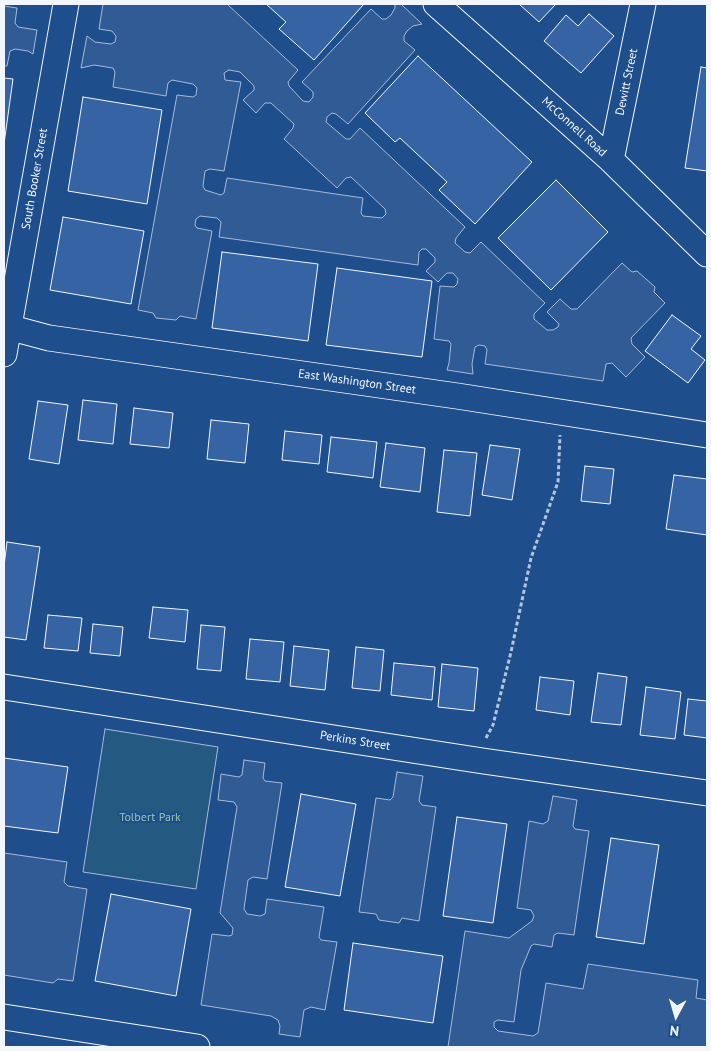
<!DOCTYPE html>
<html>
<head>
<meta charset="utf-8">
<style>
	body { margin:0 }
	#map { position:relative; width:711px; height:1051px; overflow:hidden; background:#1f4e8c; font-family:"PT Sans",sans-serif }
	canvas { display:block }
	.frame { position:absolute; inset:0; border:5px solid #f2f6ff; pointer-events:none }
	.north { position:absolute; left:651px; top:991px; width:50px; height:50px; -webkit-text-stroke:4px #1f4e8c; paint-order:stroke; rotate:186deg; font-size:14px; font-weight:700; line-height:20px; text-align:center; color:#f2f6ff }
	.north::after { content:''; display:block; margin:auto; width:18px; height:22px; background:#f2f6ff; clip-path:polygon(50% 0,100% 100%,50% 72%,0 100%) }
</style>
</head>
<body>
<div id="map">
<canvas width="711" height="1051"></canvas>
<div class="frame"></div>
<div class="north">N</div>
</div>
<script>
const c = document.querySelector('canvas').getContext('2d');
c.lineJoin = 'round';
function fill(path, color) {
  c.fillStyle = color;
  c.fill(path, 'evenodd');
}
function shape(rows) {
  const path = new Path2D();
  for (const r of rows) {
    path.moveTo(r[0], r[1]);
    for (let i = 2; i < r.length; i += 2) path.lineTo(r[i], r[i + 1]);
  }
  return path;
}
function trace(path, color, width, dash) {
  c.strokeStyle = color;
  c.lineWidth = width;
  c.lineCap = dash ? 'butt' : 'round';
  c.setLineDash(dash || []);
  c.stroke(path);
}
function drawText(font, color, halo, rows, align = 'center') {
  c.font = font + ' "PT Sans",sans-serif';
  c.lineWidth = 4;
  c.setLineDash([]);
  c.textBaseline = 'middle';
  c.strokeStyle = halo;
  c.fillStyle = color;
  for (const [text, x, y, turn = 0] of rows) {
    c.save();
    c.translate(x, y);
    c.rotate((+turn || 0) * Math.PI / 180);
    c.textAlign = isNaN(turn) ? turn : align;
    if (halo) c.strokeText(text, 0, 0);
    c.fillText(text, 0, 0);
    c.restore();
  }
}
const green = shape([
	[105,729,218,747,196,889,83,872,105,729]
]);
const parking = shape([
	[103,4,227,4,298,70,288,82,289,86,303,101,309,102,313,97,313,92,302,82,371,9,382,19,386,19,391,15,395,8,395,4,401,4,422,24,413,26,407,31,404,36,404,41,415,50,348,124,336,114,332,113,327,117,326,122,346,139,350,139,360,128,465,227,456,238,455,243,465,252,470,253,481,242,545,303,534,314,534,319,547,330,553,330,558,327,559,324,547,312,560,299,571,309,577,309,622,263,632,272,637,271,655,287,654,292,665,303,631,338,632,344,645,357,626,377,612,363,606,364,603,381,485,364,487,350,485,346,479,345,475,347,472,364,473,374,447,370,449,363,451,344,449,341,434,339,440,286,454,287,457,284,458,279,453,273,447,273,438,282,426,271,435,262,435,258,426,249,422,249,419,252,418,265,219,237,221,222,217,218,200,216,196,219,195,225,197,228,212,231,196,319,180,316,176,320,156,318,153,313,138,310,177,95,193,97,196,95,197,88,193,84,172,80,168,83,166,96,113,87,115,72,113,68,94,65,81,68,87,36,95,42,111,44,115,42,116,36,112,31,99,29,103,4],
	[229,70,240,72,254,86,254,90,243,100,256,113,265,103,271,103,294,124,293,128,284,139,337,188,346,178,351,177,385,209,386,214,382,218,363,216,361,213,363,198,227,178,224,193,221,195,205,190,203,186,205,171,210,169,224,171,241,82,225,80,224,73,229,70],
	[4,6,17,8,15,23,18,27,37,30,33,54,28,51,15,49,10,51,7,66,4,66,4,6],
	[244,760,265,763,263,778,265,781,282,783,267,879,253,877,248,880,244,909,247,914,260,916,265,914,267,899,324,907,319,937,321,940,337,942,325,1010,311,1007,304,1010,300,1037,279,1034,280,1026,278,1020,271,1016,201,1005,212,934,229,936,232,935,233,928,220,913,237,807,234,802,218,800,221,774,239,777,242,775,244,760],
	[397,772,423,776,419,801,422,805,436,807,419,921,402,918,399,923,379,920,376,914,359,912,376,798,390,800,393,797,397,772],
	[553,796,577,800,573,826,575,829,589,831,574,935,558,933,554,935,552,947,534,944,531,946,521,970,514,1022,498,1020,494,1022,494,1027,498,1031,533,1036,538,1033,546,983,583,989,588,964,698,980,696,998,707,1000,707,1047,448,1047,465,931,509,938,532,921,534,916,531,910,517,908,529,821,543,824,548,821,553,796],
	[4,853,67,862,64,882,68,886,87,889,73,981,58,979,53,983,4,975,4,853]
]);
const building = shape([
	[266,4,364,4,314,60,279,29,286,22,266,4],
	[519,4,556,4,539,22,519,4],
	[589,14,614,36,581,73,544,41,566,15,578,26,589,14],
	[418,56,532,162,475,224,439,190,447,182,400,138,395,142,365,113,418,56],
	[701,67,707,68,707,171,685,168,701,67],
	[4,78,13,79,4,144,4,78],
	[83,97,162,110,147,204,68,191,83,97],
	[556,180,608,232,551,290,498,238,556,180],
	[63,217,144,231,131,304,50,290,63,217],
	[222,252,318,264,308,341,212,328,222,252],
	[337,268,432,281,422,357,326,345,337,268],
	[672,315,701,336,691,349,705,360,688,383,645,351,672,315],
	[83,400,117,404,113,444,78,440,83,400],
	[38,401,68,405,59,464,29,459,38,401],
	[134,408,173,413,169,448,130,444,134,408],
	[211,420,249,424,245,463,207,459,211,420],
	[285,431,322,435,319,464,282,460,285,431],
	[331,437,377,442,373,478,327,472,331,437],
	[386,443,425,448,420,492,380,487,386,443],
	[490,445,520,449,512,500,482,495,490,445],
	[444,450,477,453,470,516,437,512,444,450],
	[585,466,614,469,610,504,581,501,585,466],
	[674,475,707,479,707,535,666,529,674,475],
	[7,542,40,547,26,640,4,637,4,566,7,542],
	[153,607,188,610,185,642,149,638,153,607],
	[48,615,82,618,78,651,44,648,48,615],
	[93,624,123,627,120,656,90,653,93,624],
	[201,625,225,627,221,671,197,669,201,625],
	[250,639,284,642,280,682,246,679,250,639],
	[294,646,329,650,325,690,290,686,294,646],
	[356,647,384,650,380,691,352,688,356,647],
	[394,663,435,667,432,700,391,695,394,663],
	[442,664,478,668,474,711,438,707,442,664],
	[598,673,627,677,621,725,591,722,598,673],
	[540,677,574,681,570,715,536,710,540,677],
	[646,687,681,692,675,739,640,735,646,687],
	[688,699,707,701,707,738,684,735,688,699],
	[4,758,68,767,58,833,4,826,4,758],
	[301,794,356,804,340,896,285,887,301,794],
	[457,817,507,824,493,923,443,916,457,817],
	[611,838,659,845,644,944,596,937,611,838],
	[111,894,191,909,176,996,95,981,111,894],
	[353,943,443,956,433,1023,344,1010,353,943]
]);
const path = shape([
	[486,738,493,725,511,652,531,558,558,482,560,435]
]);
const minor = shape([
	[436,4,611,160,707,254],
	[611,160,643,4],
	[4,326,49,338,457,396,707,435],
	[4,354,66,4],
	[4,687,483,761,707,793],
	[4,1017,197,1047]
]);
const streetNames = [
	["Dewitt Street",627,82,-78],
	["McConnell Road",574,127,42],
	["South Booker Street",35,179,-80],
	["East Washington Street",357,382,8],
	["Perkins Street",355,741,9]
];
const parkNames = [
	["Tolbert Park",150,818]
];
fill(green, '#245a82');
trace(green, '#a8bbd7', 1);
fill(parking, '#305b95');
trace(parking, '#a8bbd7', 1);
fill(building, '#3563a3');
trace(building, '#f2f6ff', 1);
trace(minor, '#f2f6ff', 27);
trace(path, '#b3c4dc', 3, [4, 2.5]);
trace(minor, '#1f4e8c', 25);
drawText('12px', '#f2f6ff', '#1f4e8c', streetNames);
drawText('12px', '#97c8a6', '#1f4e8c', parkNames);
</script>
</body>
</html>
